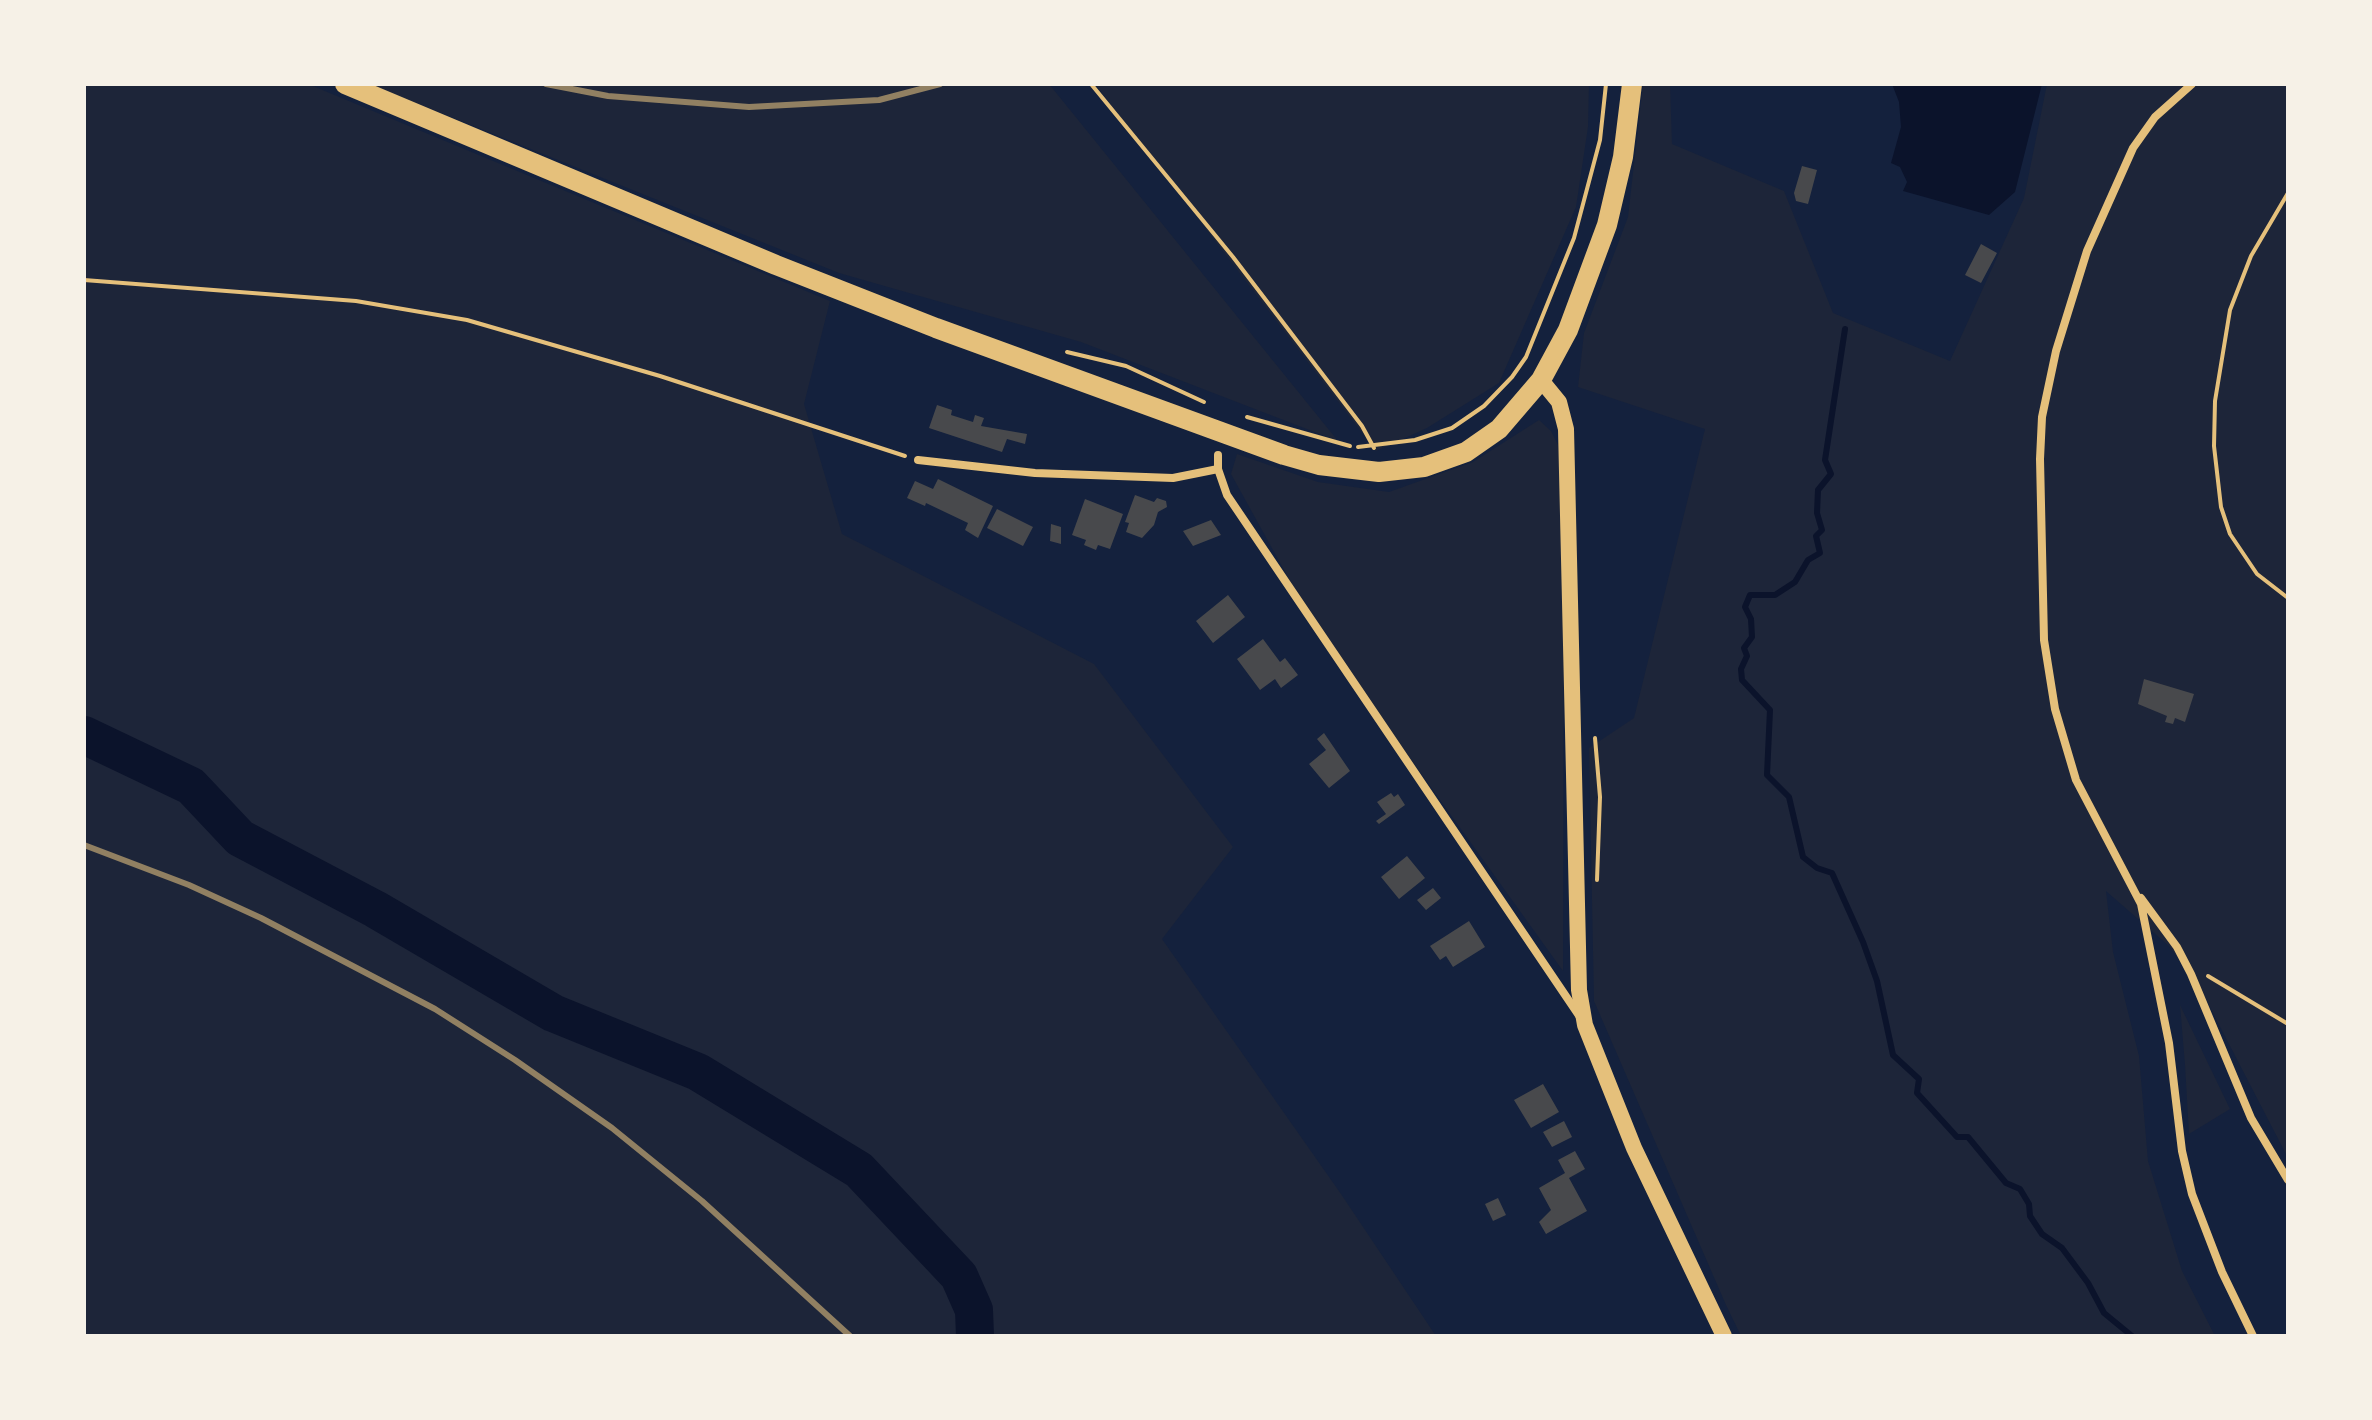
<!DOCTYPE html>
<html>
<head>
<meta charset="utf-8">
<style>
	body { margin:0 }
	#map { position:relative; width:2372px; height:1420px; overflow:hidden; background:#14213d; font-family:"Asap Condensed",sans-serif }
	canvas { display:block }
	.frame { position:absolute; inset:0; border:86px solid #f6f1e7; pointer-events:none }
</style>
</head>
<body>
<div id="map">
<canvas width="2372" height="1420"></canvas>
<div class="frame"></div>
</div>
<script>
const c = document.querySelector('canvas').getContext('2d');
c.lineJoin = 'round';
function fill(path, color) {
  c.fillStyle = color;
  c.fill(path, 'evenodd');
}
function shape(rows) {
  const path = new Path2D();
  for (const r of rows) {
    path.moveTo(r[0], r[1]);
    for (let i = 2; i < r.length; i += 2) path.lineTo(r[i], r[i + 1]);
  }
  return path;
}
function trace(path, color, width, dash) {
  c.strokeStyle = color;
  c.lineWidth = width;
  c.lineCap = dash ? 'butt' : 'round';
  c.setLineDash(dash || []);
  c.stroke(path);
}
const green = shape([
	[84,84,308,84,830,301,804,404,842,534,1094,664,1233,847,1162,939,1341,1194,1436,1336,84,1336],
	[369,84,1049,84,1338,441,1081,342,839,273],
	[1095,84,1589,84,1588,127,1576,207,1499,383,1427,428,1376,451],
	[1643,84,1670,84,1672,144,1784,191,1833,313,1950,361,2024,198,2047,84,2288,84,2288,1158,2200,988,2169,946,2106,891,2113,952,2139,1056,2148,1161,2182,1271,2215,1336,1741,1336,1726,1305,1594,1001,1589,748,1634,718,1705,429,1578,387,1584,333,1628,217],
	[1539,420,1551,431,1558,445,1564,502,1563,971,1315,626,1231,474,1237,454,1318,482,1389,492,1473,462],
	[2180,1005,2230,1109,2189,1134,2185,1065]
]);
const water = shape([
	[1892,84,2042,84,2015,192,1989,215,1903,191,1907,182,1900,167,1891,163,1901,127,1899,102]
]);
const stream = shape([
	[1845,329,1825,460,1831,474,1818,490,1817,513,1822,530,1816,536,1820,553,1808,560,1795,582,1775,595,1750,595,1745,607,1751,619,1752,637,1744,648,1747,656,1741,669,1742,680,1770,710,1767,775,1789,797,1803,857,1817,868,1832,873,1863,942,1877,981,1893,1055,1919,1079,1917,1093,1957,1137,1968,1137,2006,1183,2020,1189,2029,1204,2030,1216,2042,1234,2062,1248,2088,1283,2104,1313,2132,1336]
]);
const river = shape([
	[84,735,191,786,240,838,375,909,553,1013,698,1072,859,1170,959,1276,974,1310,975,1336]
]);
const building = shape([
	[1802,166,1817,170,1808,204,1796,201,1794,193],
	[1981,244,1997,253,1981,283,1965,275],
	[937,405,952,410,951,415,973,422,975,415,984,418,981,426,1027,434,1025,444,1007,439,1002,452,929,428],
	[938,479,993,506,978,538,965,530,968,523,926,503,925,506,907,498,915,481,933,489],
	[1135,495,1154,502,1157,498,1166,501,1167,507,1158,512,1154,525,1142,538,1126,532,1129,523,1125,522],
	[1085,499,1123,514,1110,549,1098,545,1096,550,1084,545,1086,540,1072,535],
	[997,509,1033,527,1023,546,987,528],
	[1211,520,1221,535,1193,546,1183,531],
	[1051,524,1061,527,1061,544,1050,541],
	[1228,595,1245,617,1213,643,1196,621],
	[1263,639,1280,662,1285,658,1298,675,1281,688,1275,679,1260,690,1237,659],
	[2144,679,2194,694,2185,722,2175,718,2173,724,2165,722,2167,716,2138,704],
	[1324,733,1350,771,1329,788,1309,764,1326,750,1317,739],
	[1391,793,1394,797,1398,794,1405,805,1379,824,1376,821,1386,814,1377,802],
	[1407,856,1425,878,1399,899,1381,877],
	[1433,888,1441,898,1426,910,1417,900],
	[1469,921,1485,947,1453,967,1446,956,1440,960,1430,946],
	[1543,1084,1559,1112,1531,1128,1514,1100],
	[1564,1121,1572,1137,1552,1147,1543,1132],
	[1575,1151,1585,1169,1569,1178,1587,1211,1546,1234,1539,1222,1551,1210,1539,1188,1565,1173,1558,1160],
	[1498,1198,1506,1215,1493,1221,1485,1204]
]);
const path = shape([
	[1091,84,1233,257,1362,426,1374,448],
	[2288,193,2251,256,2230,310,2215,401,2214,446,2221,507,2230,534,2257,574,2288,598],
	[84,280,356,301,467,320,660,376,905,456],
	[1067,352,1126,366,1204,402],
	[1247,417,1350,446],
	[1358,447,1415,440,1452,428,1484,406,1512,377,1526,357,1574,238,1600,140,1606,84],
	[1595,738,1600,797,1597,880],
	[2208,976,2288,1024]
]);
const minor = shape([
	[2192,84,2155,117,2133,148,2087,251,2056,351,2042,417,2040,459,2044,640,2055,709,2076,780,2141,904,2169,1043,2182,1151,2192,1194,2222,1272,2253,1336],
	[1218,455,1218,469,1227,495,1580,1017],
	[918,460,1035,473,1173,478,1218,469],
	[2141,898,2177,947,2191,974,2251,1118,2288,1180]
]);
const secondary = shape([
	[1541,380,1559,402,1566,429,1579,990,1585,1025,1634,1148,1724,1336]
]);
const primary = shape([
	[345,84,776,265,936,328,1284,455,1319,465,1379,472,1424,467,1466,452,1499,429,1541,380,1568,330,1607,225,1623,157,1632,84]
]);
const rail = shape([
	[546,84,608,96,749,107,879,100,940,84],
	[84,845,189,885,261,918,435,1009,515,1060,612,1128,702,1201,850,1336]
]);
fill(green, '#1d2539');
fill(water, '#0b132b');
trace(stream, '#0b132b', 6);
trace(river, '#0b132b', 38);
fill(building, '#48494c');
trace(path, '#e5c07b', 4);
trace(minor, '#e5c07b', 8);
trace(secondary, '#e5c07b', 16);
trace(primary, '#e5c07b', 20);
trace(rail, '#918062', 6);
</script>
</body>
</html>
